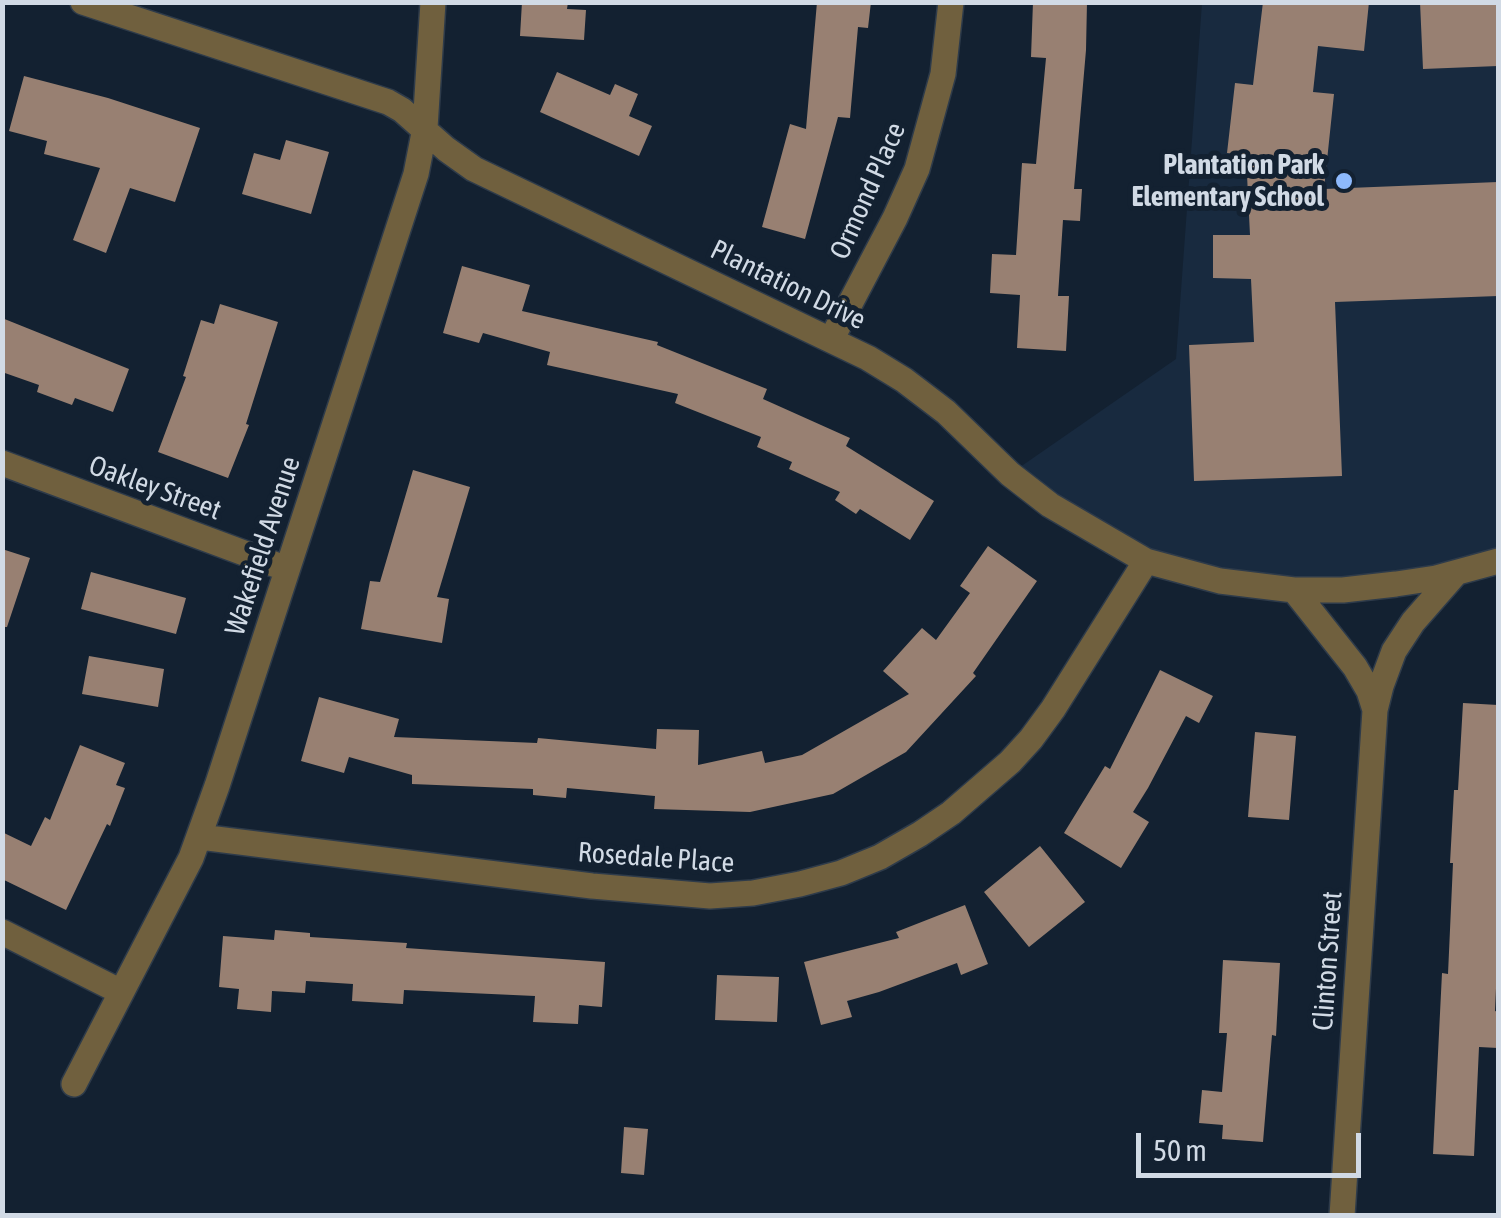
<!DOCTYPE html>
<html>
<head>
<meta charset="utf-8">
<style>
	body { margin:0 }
	#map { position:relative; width:1501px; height:1218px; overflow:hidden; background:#132131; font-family:"Asap Condensed",sans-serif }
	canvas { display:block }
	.frame { position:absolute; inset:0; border:5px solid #d1dae5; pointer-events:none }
	.scale { position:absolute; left:1136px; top:1133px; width:225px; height:45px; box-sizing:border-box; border:5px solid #d1dae5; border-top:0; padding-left:12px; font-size:30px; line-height:35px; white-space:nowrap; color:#d1dae5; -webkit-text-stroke:8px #132131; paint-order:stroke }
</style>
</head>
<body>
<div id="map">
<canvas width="1501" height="1218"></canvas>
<div class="frame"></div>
<div class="scale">50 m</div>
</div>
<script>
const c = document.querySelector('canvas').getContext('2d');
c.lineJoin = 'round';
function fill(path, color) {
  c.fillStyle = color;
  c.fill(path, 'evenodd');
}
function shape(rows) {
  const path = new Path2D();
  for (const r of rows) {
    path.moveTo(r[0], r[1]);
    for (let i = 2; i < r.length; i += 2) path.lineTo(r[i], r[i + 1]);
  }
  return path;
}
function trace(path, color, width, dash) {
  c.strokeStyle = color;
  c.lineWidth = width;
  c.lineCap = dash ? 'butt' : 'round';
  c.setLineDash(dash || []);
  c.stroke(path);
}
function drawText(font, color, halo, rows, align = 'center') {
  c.font = font + ' "Asap Condensed",sans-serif';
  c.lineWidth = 10;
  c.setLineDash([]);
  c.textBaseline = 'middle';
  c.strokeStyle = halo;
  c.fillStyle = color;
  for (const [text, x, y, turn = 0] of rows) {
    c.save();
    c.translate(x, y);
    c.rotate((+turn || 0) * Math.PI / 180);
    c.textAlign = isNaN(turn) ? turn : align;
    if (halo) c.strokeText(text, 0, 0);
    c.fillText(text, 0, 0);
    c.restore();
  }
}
const built = shape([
	[1202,3,1498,3,1498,561,1396,584,1182,573,1010,474,1176,359]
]);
const building = shape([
	[522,2,568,2,567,9,586,10,584,40,520,36],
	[817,2,871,2,868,28,858,27,850,118,838,117,805,239,762,227,790,124,806,129],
	[1033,2,1087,2,1086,50,1074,189,1082,189,1080,221,1063,220,1058,296,1069,296,1066,351,1017,348,1020,295,990,293,992,254,1016,255,1022,163,1036,164,1046,58,1031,57],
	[1263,2,1369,2,1364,51,1318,46,1313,92,1334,94,1324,189,1498,182,1498,296,1335,302,1342,476,1194,481,1189,345,1254,342,1251,279,1213,278,1213,235,1250,235,1246,155,1227,153,1235,83,1253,85],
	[1420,2,1498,2,1498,66,1423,69],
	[557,72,610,95,615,84,638,94,629,116,652,126,639,156,540,112],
	[24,76,108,98,200,128,175,202,130,188,106,253,73,240,100,168,44,154,47,141,9,131],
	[286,140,329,152,311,214,242,194,254,153,280,160],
	[462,266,530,285,522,311,658,342,657,345,767,389,763,399,850,438,846,446,934,501,910,540,860,509,856,514,835,500,840,492,789,469,792,462,757,447,761,437,675,403,678,394,547,365,550,352,483,333,479,343,443,333],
	[220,304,278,322,246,424,249,425,228,478,158,452,186,377,183,376,201,320,214,324],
	[2,318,129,369,113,412,75,398,72,405,37,392,39,385,2,372],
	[413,470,470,487,437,597,449,599,442,643,361,629,370,581,380,582],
	[988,546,1037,581,973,673,976,676,906,752,833,794,750,812,654,809,655,796,567,788,566,798,533,795,533,789,412,784,412,775,349,757,344,773,301,761,319,697,399,719,394,737,537,743,538,738,656,749,657,729,699,730,698,765,762,751,765,763,802,755,909,694,883,671,922,628,936,640,970,593,960,586],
	[2,549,30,558,7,627,2,627],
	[91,572,186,598,176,634,81,609],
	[89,656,164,669,158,707,82,694],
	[1160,670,1213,696,1199,723,1186,716,1148,788,1133,812,1149,822,1121,868,1064,833,1105,766,1110,769],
	[1463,703,1498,705,1498,943,1495,1011,1498,1012,1498,1048,1479,1047,1474,1156,1433,1154,1442,973,1448,974,1453,863,1450,863,1454,790,1458,790],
	[1255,732,1296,736,1289,820,1248,817],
	[80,745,125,763,116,785,125,788,110,826,107,824,66,910,2,879,2,832,31,846,45,817,50,820],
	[1040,846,1085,902,1029,947,984,892],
	[965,905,988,964,961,975,957,963,879,992,847,1001,852,1017,821,1025,804,962,899,938,896,932],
	[275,930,310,933,310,937,407,943,406,948,605,962,602,1007,579,1005,578,1024,533,1022,535,996,404,990,403,1004,352,1001,353,984,306,981,305,993,272,991,271,1012,237,1009,239,989,219,987,223,936,274,940],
	[1223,960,1280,963,1276,1036,1272,1035,1263,1142,1222,1139,1223,1125,1199,1123,1202,1090,1222,1092,1227,1033,1219,1033],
	[717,975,779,977,777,1022,715,1020],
	[624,1127,648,1129,644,1175,621,1173]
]);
const minor = shape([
	[83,2,388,102,402,110,446,149,474,169,868,358,904,380,946,412,1010,474,1050,505,1146,561,1220,581,1294,590,1343,590,1396,584,1436,578,1498,561],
	[832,338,895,218,917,169,943,74,951,2],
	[2,463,287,569],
	[1294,590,1355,667,1369,691,1375,710,1342,1216],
	[1375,710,1381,686,1394,651,1413,622,1455,574],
	[200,837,592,886,710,896,753,893,800,884,841,873,880,857,920,834,951,813,1010,762,1031,739,1053,709,1146,561],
	[2,932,121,992],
	[74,1084,191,858,217,786,416,174,425,128,433,2]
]);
const markers = [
	[1344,181,10,"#8db9fc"]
];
const poiNames = [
	["Plantation Park",1324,165],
	["Elementary School",1324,197]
];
const streetNames = [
	["Ormond Place",868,191,-66],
	["Plantation Drive",788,285,26],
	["Oakley Street",155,488,20],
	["Wakefield Avenue",263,546,-72],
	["Rosedale Place",656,858,4],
	["Clinton Street",1328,961,-86]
];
fill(built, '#182a3f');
fill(building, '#988072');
trace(minor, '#2e3b4a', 28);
trace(minor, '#70603e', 25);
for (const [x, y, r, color] of markers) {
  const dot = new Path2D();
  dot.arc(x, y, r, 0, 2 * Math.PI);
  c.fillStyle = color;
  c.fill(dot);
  trace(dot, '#132131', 4);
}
drawText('bold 28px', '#d1dae5', '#132131', poiNames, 'right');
drawText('28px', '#d1dae5', '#132131', streetNames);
</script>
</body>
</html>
